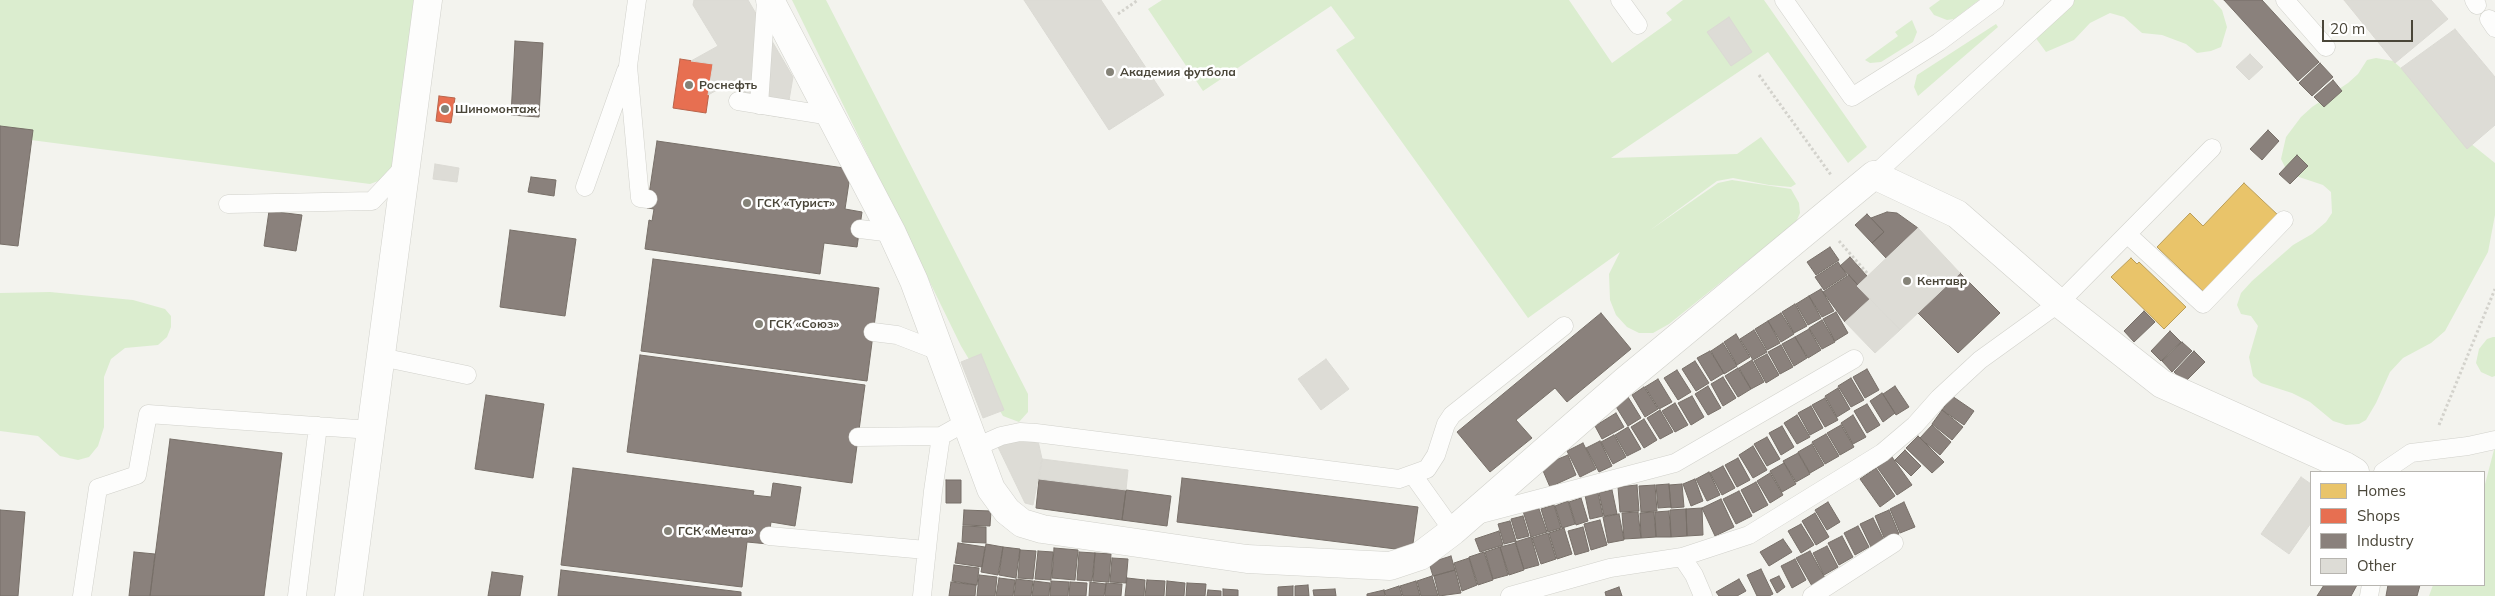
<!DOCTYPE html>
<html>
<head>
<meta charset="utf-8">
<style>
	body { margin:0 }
	#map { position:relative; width:2495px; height:596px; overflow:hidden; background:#f3f3ee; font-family:Mulish,sans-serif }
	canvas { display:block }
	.legend { position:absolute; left:2310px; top:471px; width:175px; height:115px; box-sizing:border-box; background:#fff; border:1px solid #b7b5b0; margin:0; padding:6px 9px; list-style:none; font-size:15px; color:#4a4639 }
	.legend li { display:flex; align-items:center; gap:10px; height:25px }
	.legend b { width:25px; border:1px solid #b7b5b0 }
	.scale { position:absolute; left:2322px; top:20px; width:91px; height:22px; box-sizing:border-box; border:2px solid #4a4639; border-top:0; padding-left:6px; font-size:15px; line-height:18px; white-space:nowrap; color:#4a4639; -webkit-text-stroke:4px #fff; paint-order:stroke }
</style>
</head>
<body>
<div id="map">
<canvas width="2495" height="596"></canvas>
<ul class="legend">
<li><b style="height:14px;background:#e9c46a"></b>Homes</li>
<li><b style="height:14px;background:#e76f51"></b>Shops</li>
<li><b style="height:14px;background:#8a817c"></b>Industry</li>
<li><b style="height:14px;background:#dddcd6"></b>Other</li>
</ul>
<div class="scale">20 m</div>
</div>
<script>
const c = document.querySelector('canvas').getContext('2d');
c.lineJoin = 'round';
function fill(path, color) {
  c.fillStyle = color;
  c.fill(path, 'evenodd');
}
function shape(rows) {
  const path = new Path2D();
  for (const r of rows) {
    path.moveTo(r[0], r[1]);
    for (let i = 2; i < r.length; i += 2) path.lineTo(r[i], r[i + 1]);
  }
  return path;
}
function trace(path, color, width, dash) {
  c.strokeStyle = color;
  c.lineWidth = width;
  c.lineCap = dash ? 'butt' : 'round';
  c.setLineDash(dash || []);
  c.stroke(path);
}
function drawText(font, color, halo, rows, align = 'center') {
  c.font = font + ' Mulish,sans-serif';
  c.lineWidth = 5;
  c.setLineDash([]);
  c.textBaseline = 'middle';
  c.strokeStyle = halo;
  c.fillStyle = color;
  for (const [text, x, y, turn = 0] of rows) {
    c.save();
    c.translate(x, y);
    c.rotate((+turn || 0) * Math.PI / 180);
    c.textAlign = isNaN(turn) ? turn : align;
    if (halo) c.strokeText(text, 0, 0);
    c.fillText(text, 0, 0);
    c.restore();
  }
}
const green = shape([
	[0,0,423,0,403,151,389,177,370,184,0,136],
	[792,0,826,0,1028,394,1028,412,1019,422,1003,416,961,346],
	[1162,0,1569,0,1612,63,1672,20,1666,13,1683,0,1764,0,1867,147,1848,163,1768,52,1611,158,1737,154,1761,137,1796,184,1791,187,1769,185,1733,178,1717,181,1649,231,1718,183,1732,180,1791,189,1799,203,1800,213,1796,222,1669,324,1653,333,1639,333,1627,327,1616,315,1610,300,1609,274,1620,252,1528,318,1336,50,1355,38,1331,6,1203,91,1148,9],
	[1940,0,1979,0,1954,19,1947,20,1934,15,1929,8],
	[2058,0,2213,0,2222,10,2227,27,2221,47,2211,51,2197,53,2186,44,2162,35,2142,33,2124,17,2110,13,2090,23,2074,40,2046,52,2035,37,2032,24,2037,12],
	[1912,20,1917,32,1913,42,1881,62,1870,63,1865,60,1898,36,1895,32],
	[1996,24,1998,27,1918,96,1914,87,1917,75],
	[2376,58,2393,61,2409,75,2465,139,2495,163,2495,215,2488,252,2445,331,2431,343,2403,358,2390,372,2376,403,2366,420,2359,424,2346,425,2333,421,2310,402,2292,393,2261,383,2253,376,2249,357,2258,326,2251,316,2241,314,2237,305,2241,293,2252,281,2293,245,2312,234,2326,222,2332,213,2331,192,2323,185,2293,175,2286,169,2281,159,2286,137,2301,117,2312,107,2348,83,2358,74,2367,60],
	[50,292,133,300,165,309,171,316,171,327,167,337,158,345,125,348,111,359,104,377,104,427,98,446,89,457,78,460,60,456,38,436,0,431,0,293],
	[2493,337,2495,337,2495,376,2492,377,2481,372,2476,363,2479,349,2487,339],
	[2495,446,2495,596,2429,596,2433,585,2484,585,2484,488]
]);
const homes = shape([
	[2244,183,2279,216,2205,293,2157,247,2190,213,2203,226,2244,183],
	[2131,258,2137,264,2139,262,2186,307,2164,329,2111,277,2131,258]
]);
const shops = shape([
	[680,59,713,64,706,113,673,108,680,59],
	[439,96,455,98,451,123,436,121,439,96]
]);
const industry = shape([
	[2224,0,2262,0,2319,62,2298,81,2224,0],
	[515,41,543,43,539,117,511,115,515,41],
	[2320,63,2333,77,2312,96,2299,83,2320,63],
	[2333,80,2342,91,2324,107,2314,97,2333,80],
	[0,126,33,130,18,246,0,244,0,126],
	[2268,130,2279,141,2262,160,2250,149,2268,130],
	[657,141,851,169,845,209,862,212,857,247,824,243,820,274,645,249,649,220,652,221,654,209,647,208,657,141],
	[2297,155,2308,166,2290,184,2279,174,2297,155],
	[531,177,556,180,554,196,528,192,531,177],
	[269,211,302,215,296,251,264,246,269,211],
	[1887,212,1897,213,1918,228,1886,258,1872,243,1884,232,1871,218,1887,212],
	[1867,214,1884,232,1872,243,1855,225,1867,214],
	[510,230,576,239,565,316,500,307,510,230],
	[1830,247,1839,260,1816,275,1807,262,1830,247],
	[1850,257,1867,276,1858,285,1840,266,1850,257],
	[653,259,879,288,867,381,641,351,653,259],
	[1838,262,1847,275,1824,290,1815,277,1838,262],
	[1960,273,2000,313,1958,353,1918,313,1960,273],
	[1849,275,1870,299,1845,322,1823,292,1849,275],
	[1821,289,1834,311,1822,317,1809,296,1821,289],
	[1809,296,1821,318,1808,325,1796,304,1809,296],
	[1795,304,1807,326,1794,333,1782,312,1795,304],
	[2144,311,2155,322,2134,342,2124,331,2144,311],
	[1836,312,1848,333,1835,341,1823,319,1836,312],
	[1601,313,1631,349,1567,402,1555,388,1516,420,1532,438,1490,472,1457,432,1601,313],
	[1781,313,1794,334,1781,342,1768,321,1781,313],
	[1822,320,1835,342,1822,349,1809,328,1822,320],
	[1768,321,1780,343,1767,350,1755,329,1768,321],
	[1809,329,1821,350,1808,358,1795,337,1809,329],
	[1754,330,1767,352,1753,360,1740,339,1754,330],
	[2170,331,2181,342,2161,361,2151,351,2170,331],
	[1736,334,1750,357,1737,365,1724,342,1736,334],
	[1795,337,1807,358,1794,366,1782,344,1795,337],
	[2182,342,2192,351,2172,372,2162,361,2182,342],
	[1723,343,1737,366,1724,374,1711,351,1723,343],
	[1781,345,1793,367,1780,374,1768,352,1781,345],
	[1710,351,1724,373,1711,381,1697,358,1710,351],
	[2194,351,2205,362,2185,382,2174,372,2194,351],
	[1767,354,1779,375,1766,383,1754,361,1767,354],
	[640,355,865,385,852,483,627,452,640,355],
	[1752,360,1764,382,1751,389,1739,368,1752,360],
	[1695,361,1709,383,1696,391,1682,369,1695,361],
	[1738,368,1751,389,1738,397,1725,376,1738,368],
	[1867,369,1879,390,1865,398,1853,377,1867,369],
	[1677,370,1691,392,1678,400,1664,378,1677,370],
	[1723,377,1736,398,1723,406,1711,384,1723,377],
	[1851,378,1864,400,1851,407,1838,386,1851,378],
	[1658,379,1672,402,1659,409,1645,387,1658,379],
	[1708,386,1721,408,1708,415,1695,394,1708,386],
	[1895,386,1909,407,1896,415,1883,394,1895,386],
	[1644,387,1658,409,1645,417,1632,395,1644,387],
	[1838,388,1850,409,1837,417,1825,396,1838,388],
	[1882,393,1895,413,1883,422,1870,401,1882,393],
	[486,395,544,404,533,478,475,469,486,395],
	[1692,396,1704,417,1691,425,1678,403,1692,396],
	[1952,396,1974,411,1964,425,1942,410,1952,396],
	[1628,397,1641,418,1628,426,1615,405,1628,397],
	[1825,398,1838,420,1825,427,1812,405,1825,398],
	[1675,403,1688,425,1675,432,1662,411,1675,403],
	[1867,404,1880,425,1867,433,1854,411,1867,404],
	[1811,406,1823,428,1810,435,1798,413,1811,406],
	[1660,410,1673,432,1660,439,1647,418,1660,410],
	[1942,410,1963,427,1952,440,1932,424,1942,410],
	[1616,413,1624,427,1602,439,1595,426,1616,413],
	[1797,415,1810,437,1797,444,1784,423,1797,415],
	[1853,415,1866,437,1853,444,1841,423,1853,415],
	[1644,419,1657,440,1644,448,1631,427,1644,419],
	[1841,425,1854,447,1840,455,1827,433,1841,425],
	[1932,425,1951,442,1940,455,1920,438,1932,425],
	[1782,426,1794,447,1781,455,1769,433,1782,426],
	[1628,427,1641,449,1627,456,1615,435,1628,427],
	[1826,434,1839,456,1825,464,1812,442,1826,434],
	[1614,435,1626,457,1613,464,1601,442,1614,435],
	[1918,436,1944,462,1932,473,1906,448,1918,436],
	[1767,437,1780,459,1767,466,1754,444,1767,437],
	[170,439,282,453,264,596,150,596,170,439],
	[1600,441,1612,466,1599,472,1586,448,1600,441],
	[1583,443,1596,469,1580,477,1567,451,1583,443],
	[1812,444,1824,465,1810,473,1798,452,1812,444],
	[1753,446,1767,470,1753,478,1739,455,1753,446],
	[1905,450,1921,466,1911,476,1895,460,1905,450],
	[1798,453,1810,474,1796,482,1783,461,1798,453],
	[1568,455,1576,475,1550,487,1541,466,1568,455],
	[1892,457,1912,485,1897,495,1877,467,1892,457],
	[1738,458,1750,480,1737,487,1725,465,1738,458],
	[1784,463,1796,484,1782,492,1770,471,1784,463],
	[1723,466,1735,488,1722,495,1710,473,1723,466],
	[573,468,754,491,753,495,771,497,773,483,801,487,795,526,771,522,768,544,747,542,742,587,561,565,573,468],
	[1876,468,1895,496,1880,507,1860,479,1876,468],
	[1709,472,1720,495,1707,501,1696,479,1709,472],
	[1770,473,1783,495,1770,503,1757,481,1770,473],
	[1182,478,1418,507,1412,551,1177,522,1182,478],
	[1039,479,1126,490,1122,520,1036,508,1039,479],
	[1695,479,1703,501,1691,506,1683,484,1695,479],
	[946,480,961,480,961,503,946,503,946,480],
	[1756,482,1768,505,1753,513,1741,490,1756,482],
	[1669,484,1671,507,1658,508,1656,485,1669,484],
	[1682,484,1684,507,1671,508,1669,485,1682,484],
	[1637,485,1639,511,1620,512,1618,487,1637,485],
	[1655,485,1657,511,1641,512,1639,486,1655,485],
	[1126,490,1171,496,1167,526,1122,520,1126,490],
	[1612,490,1617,514,1604,516,1599,493,1612,490],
	[1739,491,1752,516,1736,524,1723,499,1739,491],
	[1598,493,1603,516,1590,519,1585,495,1598,493],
	[1581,498,1588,521,1576,525,1569,502,1581,498],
	[1721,499,1734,527,1715,536,1702,508,1721,499],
	[1568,501,1575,524,1562,528,1555,506,1568,501],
	[1828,502,1840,522,1827,530,1815,510,1828,502],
	[1904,502,1915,527,1900,533,1890,509,1904,502],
	[1554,505,1561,528,1548,532,1541,509,1554,505],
	[1538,506,1547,532,1531,537,1523,511,1538,506],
	[1702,508,1703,535,1687,536,1686,509,1702,508],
	[1686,509,1687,536,1671,537,1670,510,1686,509],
	[0,510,25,512,18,596,0,596,0,510],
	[964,510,991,511,990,526,963,525,964,510],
	[1889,510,1899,534,1885,540,1875,516,1889,510],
	[1669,511,1671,537,1656,537,1655,512,1669,511],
	[1638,512,1641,538,1624,539,1622,513,1638,512],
	[1654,512,1656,537,1641,538,1640,513,1654,512],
	[1815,513,1829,537,1816,545,1802,521,1815,513],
	[1619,514,1624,540,1608,543,1603,517,1619,514],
	[1523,516,1529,536,1517,539,1511,519,1523,516],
	[1873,518,1884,540,1871,547,1860,524,1873,518],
	[1600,520,1607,545,1591,550,1584,524,1600,520],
	[1510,521,1516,541,1504,544,1498,524,1510,521],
	[1801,524,1814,545,1801,553,1788,531,1801,524],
	[963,526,986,527,986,543,962,542,963,526],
	[1858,526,1869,547,1855,555,1844,533,1858,526],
	[1583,527,1589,551,1575,555,1568,531,1583,527],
	[1564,528,1572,554,1557,559,1549,533,1564,528],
	[1499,531,1503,545,1480,552,1475,539,1499,531],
	[1548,533,1556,559,1541,564,1532,538,1548,533],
	[1842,536,1853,557,1839,565,1828,543,1842,536],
	[1531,537,1539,565,1524,569,1515,542,1531,537],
	[1783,539,1792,552,1769,566,1760,552,1783,539],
	[958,543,985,547,982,567,955,563,958,543],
	[1516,543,1524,570,1509,575,1500,547,1516,543],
	[986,544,1003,547,998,575,981,572,986,544],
	[1827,546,1838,567,1824,575,1813,553,1827,546],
	[1003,547,1020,549,1016,578,999,575,1003,547],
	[1500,547,1508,575,1493,579,1485,552,1500,547],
	[1054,548,1078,550,1075,580,1052,578,1054,548],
	[1020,550,1036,551,1033,579,1018,578,1020,550],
	[1038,551,1053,552,1051,580,1035,579,1038,551],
	[1810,551,1825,578,1812,586,1796,558,1810,551],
	[134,552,155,554,150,596,129,596,134,552],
	[1079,552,1095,553,1092,581,1077,580,1079,552],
	[1484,552,1493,580,1478,585,1469,557,1484,552],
	[1095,553,1111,554,1109,582,1093,581,1095,553],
	[1451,556,1455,570,1433,576,1429,563,1451,556],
	[1112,558,1128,559,1126,583,1110,582,1112,558],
	[1469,558,1477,585,1462,591,1454,563,1469,558],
	[1795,559,1806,580,1792,588,1781,566,1795,559],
	[954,565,979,568,977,585,952,581,954,565],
	[1761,569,1773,594,1769,596,1757,596,1747,575,1761,569],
	[561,570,741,592,741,596,558,596,561,570],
	[1455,570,1461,593,1439,596,1434,576,1455,570],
	[492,572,523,576,520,596,488,596,492,572],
	[979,575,997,577,995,596,977,596,979,575],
	[1432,576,1438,596,1421,596,1417,581,1432,576],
	[1779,576,1785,587,1777,593,1770,580,1779,576],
	[999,578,1015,580,1013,596,996,596,999,578],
	[1127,578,1145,580,1144,596,1125,596,1127,578],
	[1016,579,1033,581,1031,596,1014,596,1016,579],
	[1739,579,1746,591,1737,596,1719,596,1716,592,1739,579],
	[1147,580,1165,581,1164,596,1145,596,1147,580],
	[1034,581,1050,583,1049,596,1032,596,1034,581],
	[1051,581,1069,582,1068,596,1050,596,1051,581],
	[1167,581,1185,583,1184,596,1166,596,1167,581],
	[1416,581,1420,596,1403,596,1400,586,1416,581],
	[951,582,976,585,975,596,949,596,951,582],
	[1070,582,1087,583,1086,596,1069,596,1070,582],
	[1090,582,1106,584,1104,596,1089,596,1090,582],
	[1106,583,1122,584,1121,596,1105,596,1106,583],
	[1187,583,1206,584,1205,596,1186,596,1187,583],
	[1308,585,1309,596,1295,596,1295,586,1308,585],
	[2324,585,2357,585,2351,596,2317,596,2324,585],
	[2388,585,2420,585,2417,596,2386,596,2388,585],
	[1293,586,1293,596,1278,596,1278,587,1293,586],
	[1399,586,1402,596,1386,596,1384,591,1399,586],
	[1619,587,1622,596,1606,596,1605,592,1619,587],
	[1223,589,1238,590,1238,596,1223,596,1223,589],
	[1335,589,1336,596,1314,596,1313,590,1335,589],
	[1208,590,1221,591,1221,596,1207,596,1208,590],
	[1384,590,1385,596,1367,596,1367,594,1384,590]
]);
const building = shape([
	[694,0,748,0,793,77,786,118,756,113,737,79,708,95,713,64,691,61,718,46,693,5,694,0],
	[1024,0,1101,0,1164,95,1109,130,1024,0],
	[2344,0,2431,0,2448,19,2395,63,2344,0],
	[1729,17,1752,52,1731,66,1707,32,1729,17],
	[2455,29,2495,77,2495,125,2467,149,2401,68,2455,29],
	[2250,54,2263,67,2249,80,2236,67,2250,54],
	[435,164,459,168,457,182,433,179,435,164],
	[1918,228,1960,273,1900,330,1857,286,1918,228],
	[1870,299,1900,330,1875,353,1845,322,1870,299],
	[981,354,1004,410,983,418,961,362,981,354],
	[1326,359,1349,389,1321,410,1298,379,1326,359],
	[1037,436,1042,459,1033,505,1025,503,998,447,1019,437,1037,436],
	[1042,459,1128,470,1126,490,1039,479,1042,459],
	[2301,477,2311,484,2311,523,2289,554,2261,534,2301,477]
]);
const path = shape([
	[1118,14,1138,0],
	[1759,75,1831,175],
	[1839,241,1867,273],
	[2439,425,2495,289]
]);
const service = shape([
	[637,0,628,66,640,198,648,199],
	[1620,0,1638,25],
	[1784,0,1852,97,1939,42,1995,0],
	[2285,0,2326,47],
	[2474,0,2477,5],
	[2489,19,2495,28],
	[738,101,831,116],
	[759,105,766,0],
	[1874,175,2065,0],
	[585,187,626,71],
	[228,204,372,201,405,166],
	[860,229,892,233],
	[2127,234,2203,304,2284,220],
	[873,332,897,335,941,352],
	[381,357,467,375],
	[858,437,941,436],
	[976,447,1001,436,1020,432,1036,433,1399,479,1427,469,1436,455,1446,424,1452,415,1564,326],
	[2383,472,2411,453,2468,446,2495,440],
	[1413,475,1453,531],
	[1477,515,1675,463,1854,359],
	[769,536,926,550],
	[1682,557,1694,575,1703,596],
	[82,596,98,488,137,475,148,414,371,430],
	[297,596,318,426],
	[922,596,933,491,941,436,966,422],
	[1510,596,1610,568,1682,557,1749,535,1882,453,1915,425,1939,398,1980,360,2059,303,2212,148],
	[1812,596,1894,543],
	[2369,596,2371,585]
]);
const minor = shape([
	[770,0,892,233,914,281,991,489,1007,511,1022,523,1042,529,1247,559,1390,566,1420,556,1453,531,1625,381,1874,175,1957,214,2059,303,2162,384,2345,466,2355,472],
	[349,596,428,0]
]);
const markers = [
	[1110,72,5,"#858378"],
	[689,85,5,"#858378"],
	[445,109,5,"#858378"],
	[747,203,5,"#858378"],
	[1907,281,5,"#858378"],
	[759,324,5,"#858378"],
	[668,531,5,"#858378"]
];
const poiNames = [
	["Академия футбола",1120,72],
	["Роснефть",699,85],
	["Шиномонтаж",455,109],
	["ГСК «Турист»",757,203],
	["Кентавр",1917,281],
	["ГСК «Союз»",769,324],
	["ГСК «Мечта»",678,531]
];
fill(green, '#dbedcf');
fill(homes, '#e9c46a');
trace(homes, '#b99e5b', 1);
fill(shops, '#e76f51');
trace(shops, '#b8634a', 1);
fill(industry, '#8a817c');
trace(industry, '#776f68', 1);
fill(building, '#dddcd6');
trace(building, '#dbdad4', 1);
trace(service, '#d1d1cb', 19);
trace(minor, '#d1d1cb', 29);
trace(path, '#d3d2cc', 3, [2.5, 2.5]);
trace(service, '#fdfdfc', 18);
trace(minor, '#fdfdfc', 28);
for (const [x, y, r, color] of markers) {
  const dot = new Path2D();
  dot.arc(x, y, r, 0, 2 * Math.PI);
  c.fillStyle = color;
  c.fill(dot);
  trace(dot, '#fff', 2);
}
drawText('bold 12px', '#4a4639', '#fff', poiNames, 'left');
</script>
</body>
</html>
